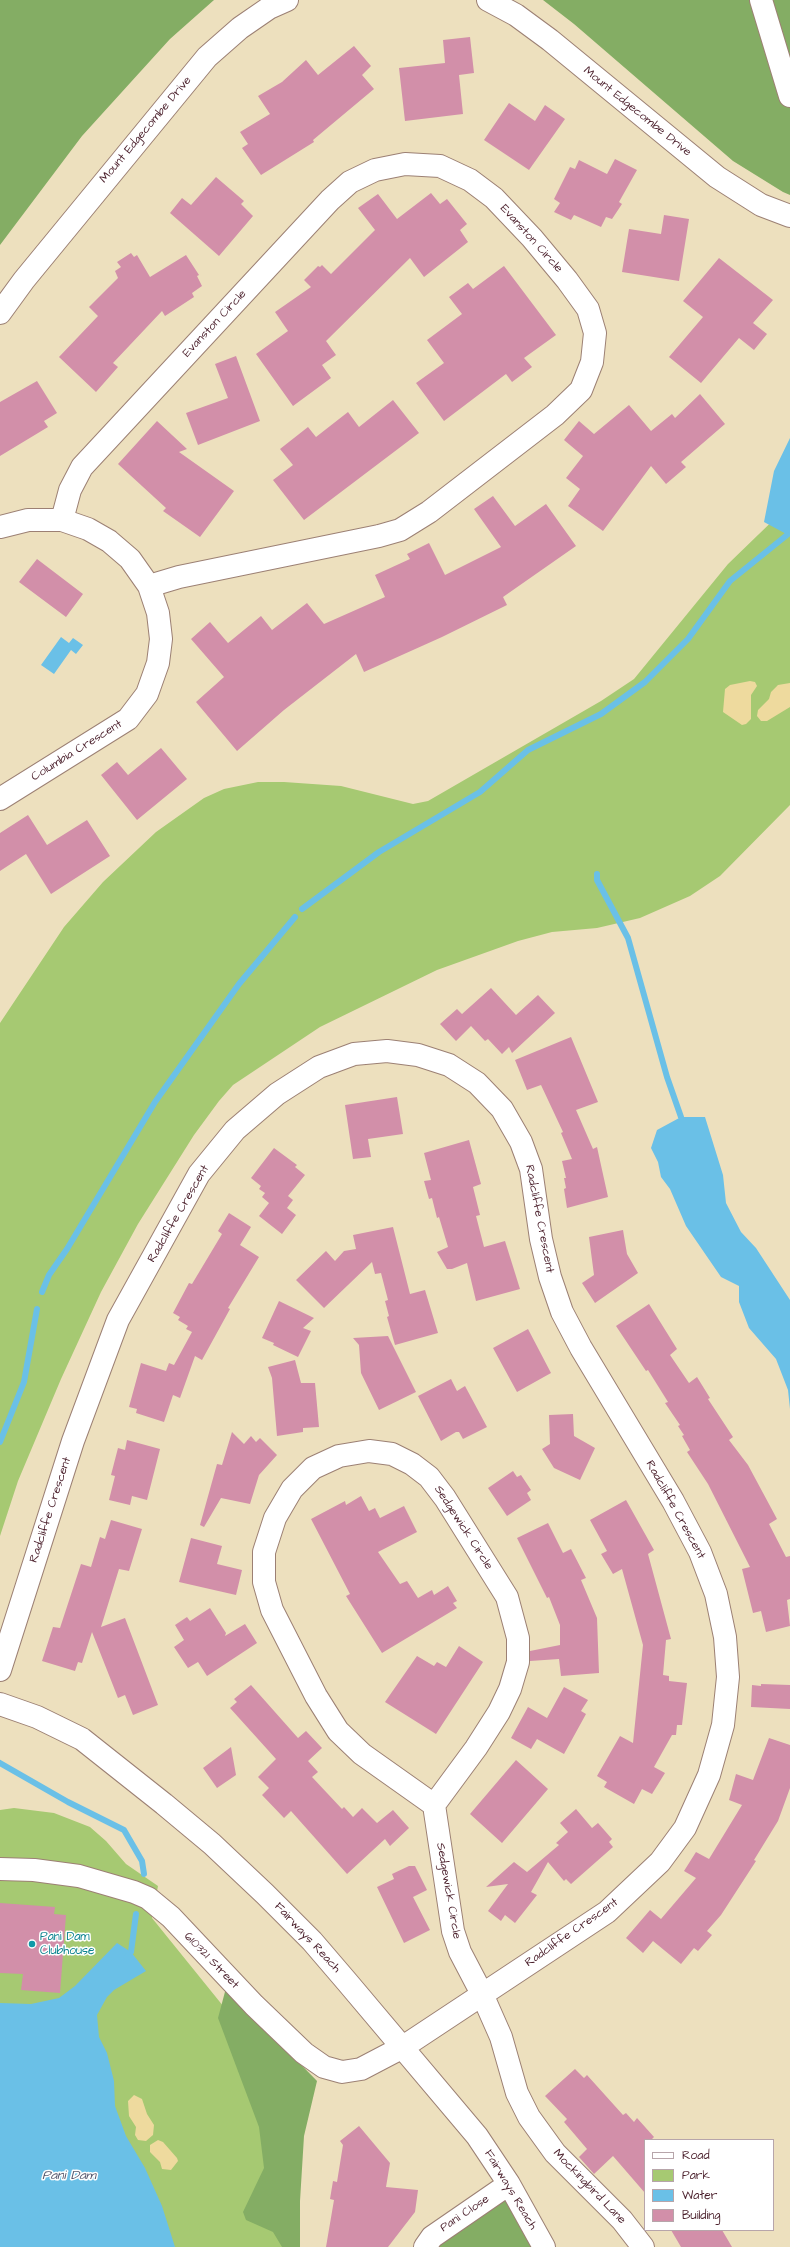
<!DOCTYPE html>
<html>
<head>
<meta charset="utf-8">
<style>
	body { margin:0 }
	#map { position:relative; width:790px; height:2247px; overflow:hidden; background:#ede0be; font-family:"Architects Daughter",sans-serif }
	canvas { display:block }
	.legend { position:absolute; left:644px; top:2139px; width:130px; height:92px; box-sizing:border-box; background:#fff; border:1px solid #b7a5aa; margin:0; padding:5px 7px; list-style:none; font-size:12px; color:#4a1f2b }
	.legend li { display:flex; align-items:center; gap:8px; height:20px }
	.legend b { width:20px; border:1px solid #b7a5aa }
</style>
</head>
<body>
<div id="map">
<canvas width="790" height="2247"></canvas>
<ul class="legend">
<li><b style="height:5px;background:#fff"></b>Road</li>
<li><b style="height:11px;background:#a6c972"></b>Park</li>
<li><b style="height:11px;background:#6ac0e7"></b>Water</li>
<li><b style="height:11px;background:#d28fa9"></b>Building</li>
</ul>
</div>
<script>
const c = document.querySelector('canvas').getContext('2d');
c.lineJoin = 'round';
function fill(path, color) {
  c.fillStyle = color;
  c.fill(path, 'evenodd');
}
function shape(rows) {
  const path = new Path2D();
  for (const r of rows) {
    path.moveTo(r[0], r[1]);
    for (let i = 2; i < r.length; i += 2) path.lineTo(r[i], r[i + 1]);
  }
  return path;
}
function trace(path, color, width, dash) {
  c.strokeStyle = color;
  c.lineWidth = width;
  c.lineCap = dash ? 'butt' : 'round';
  c.setLineDash(dash || []);
  c.stroke(path);
}
function drawText(font, color, halo, rows, align = 'center') {
  c.font = font + ' "Architects Daughter",sans-serif';
  c.lineWidth = 3;
  c.setLineDash([]);
  c.textBaseline = 'middle';
  c.strokeStyle = halo;
  c.fillStyle = color;
  for (const [text, x, y, turn = 0] of rows) {
    c.save();
    c.translate(x, y);
    c.rotate((+turn || 0) * Math.PI / 180);
    c.textAlign = isNaN(turn) ? turn : align;
    if (halo) c.strokeText(text, 0, 0);
    c.fillText(text, 0, 0);
    c.restore();
  }
}
const green = shape([
	[790,504,790,805,720,876,690,896,640,918,597,928,552,932,518,941,437,970,320,1027,233,1085,219,1101,194,1135,138,1224,101,1292,61,1379,18,1481,0,1536,0,1023,64,927,103,882,156,832,204,798,224,789,258,782,284,782,341,786,413,804,428,801,601,701,634,679,728,564],
	[14,1808,54,1813,90,1827,106,1841,126,1864,158,1886,152,1918,232,2017,294,2247,0,2247,0,1810]
]);
const forest = shape([
	[0,0,214,0,170,39,82,136,0,245],
	[543,0,790,0,790,195,783,192,733,161,574,24],
	[226,1988,317,2081,304,2136,300,2201,300,2247,282,2247,273,2232,246,2220,243,2212,264,2168,259,2127,218,2018],
	[505,2195,532,2247,435,2247]
]);
const sand = shape([
	[750,681,755,682,757,686,751,695,751,719,746,724,742,725,723,712,725,689,730,685],
	[790,683,790,707,767,721,761,721,757,716,758,710,769,699,771,692,778,685],
	[134,2095,142,2099,147,2114,154,2125,153,2135,146,2141,138,2140,135,2135,136,2127,129,2116,128,2101],
	[158,2140,163,2142,177,2158,178,2161,171,2170,162,2169,160,2162,150,2152,150,2145]
]);
const water = shape([
	[790,438,790,536,764,522,774,471],
	[61,637,69,643,73,638,83,645,76,654,71,650,54,674,41,665],
	[681,1117,705,1117,723,1175,726,1203,741,1232,756,1248,790,1300,790,1409,788,1390,776,1359,749,1328,739,1302,739,1286,721,1277,686,1226,670,1189,661,1177,658,1162,651,1148,657,1130],
	[117,1943,131,1952,146,1971,114,1990,107,1997,97,2015,99,2037,107,2053,114,2081,115,2106,126,2136,145,2168,162,2206,175,2247,0,2247,0,2003,31,2004,59,1998,75,1986]
]);
const stream = shape([
	[597,874,597,880,628,938,667,1077,681,1117],
	[302,909,379,852,480,792,528,750,601,714,645,682,688,639,730,581,787,535],
	[42,1292,49,1275,67,1249,155,1102,239,984,295,917],
	[0,1442,24,1382,37,1309],
	[0,1763,68,1802,124,1830,142,1861,144,1874],
	[127,1957,131,1952,136,1914]
]);
const building = shape([
	[470,37,474,73,459,75,463,114,405,121,399,68,445,63,443,40],
	[354,46,371,66,362,75,374,89,313,140,314,142,261,175,242,148,248,144,240,132,270,114,258,96,282,82,306,60,318,75],
	[509,103,535,121,545,105,565,119,529,170,484,140],
	[615,159,637,170,619,202,622,204,612,219,606,217,601,227,574,215,571,220,554,212,560,203,554,199,570,167,575,169,579,160,607,174],
	[216,177,244,201,241,204,253,216,219,256,170,213,182,198,191,205],
	[431,193,440,204,447,199,467,224,460,230,468,242,424,277,410,258,326,341,336,355,322,365,331,378,293,406,256,354,288,331,275,312,311,287,304,280,318,266,320,267,322,265,331,274,375,230,358,208,378,194,397,219],
	[664,215,689,219,679,281,622,272,629,229,661,234],
	[131,253,134,257,137,255,150,277,186,255,199,275,197,276,202,286,192,293,194,297,165,316,162,311,113,363,118,367,96,392,59,357,98,316,89,307,118,278,115,271,121,267,117,262],
	[719,258,773,300,753,323,767,334,754,350,739,338,701,383,669,357,703,317,683,301],
	[504,266,556,335,524,358,532,367,512,382,506,374,444,421,416,383,444,363,427,340,462,314,449,297,468,283,473,289],
	[236,356,260,421,198,445,186,413,228,398,215,364],
	[37,381,57,413,44,421,48,427,0,456,0,402],
	[700,394,725,424,681,462,686,467,666,484,651,466,603,531,568,506,580,489,566,478,583,456,564,440,579,421,594,434,629,405,651,431,672,414,675,418],
	[393,400,419,433,304,520,273,480,293,465,280,449,308,427,316,437,348,412,359,427],
	[157,421,187,449,179,452,234,491,200,537,163,511,166,508,118,464],
	[493,496,515,526,546,504,576,546,503,597,507,605,442,637,364,672,356,654,284,710,237,751,196,702,224,677,191,639,210,622,228,643,261,616,272,630,307,603,324,624,385,597,375,575,410,559,407,554,429,543,445,575,501,547,474,509],
	[37,559,83,594,66,617,19,582],
	[161,748,187,779,137,820,101,775,117,762,128,775],
	[28,815,47,845,87,820,110,856,51,894,26,854,0,871,0,833],
	[491,988,516,1015,538,995,555,1013,512,1053,509,1047,502,1054,488,1039,485,1041,471,1026,456,1041,440,1024,457,1009,462,1014],
	[571,1037,598,1102,576,1110,593,1149,597,1147,608,1197,567,1208,564,1189,566,1188,564,1178,566,1178,562,1161,572,1159,561,1133,563,1132,541,1085,527,1090,515,1060],
	[397,1097,403,1134,368,1139,371,1157,353,1159,345,1105],
	[469,1140,481,1184,473,1187,480,1215,476,1216,484,1247,505,1241,520,1289,476,1301,467,1263,452,1269,447,1269,437,1252,448,1247,439,1217,437,1218,432,1198,429,1199,424,1181,431,1180,424,1153],
	[274,1148,297,1165,295,1167,305,1175,288,1196,293,1200,287,1208,296,1215,282,1234,259,1216,269,1203,262,1197,265,1193,259,1189,261,1186,251,1178],
	[229,1213,251,1227,240,1245,259,1257,228,1308,230,1309,202,1360,195,1356,180,1398,173,1395,164,1422,136,1413,137,1409,129,1407,141,1363,166,1371,169,1363,174,1365,192,1332,186,1329,188,1326,178,1320,180,1317,173,1313,189,1283,192,1284,222,1234,218,1231],
	[393,1227,410,1294,425,1290,438,1333,395,1345,387,1317,389,1316,385,1301,388,1300,381,1273,375,1274,372,1262,324,1308,296,1280,326,1251,335,1261,344,1251,356,1249,353,1235],
	[623,1230,627,1254,638,1273,595,1303,582,1283,594,1275,589,1237],
	[279,1301,314,1318,303,1328,311,1331,298,1357,273,1345,274,1343,262,1338],
	[649,1304,677,1349,670,1355,689,1383,697,1377,710,1398,708,1399,733,1437,729,1440,748,1465,777,1519,769,1524,786,1557,790,1556,790,1599,787,1600,790,1626,766,1632,761,1611,753,1613,742,1569,750,1567,708,1484,687,1452,690,1450,682,1436,684,1435,678,1426,680,1425,665,1403,668,1402,648,1370,646,1371,616,1326],
	[528,1329,551,1373,517,1392,493,1348],
	[388,1336,416,1392,379,1410,361,1373,359,1345,353,1338],
	[295,1360,301,1383,315,1383,319,1427,303,1428,303,1432,277,1436,272,1378,268,1367],
	[451,1379,457,1391,465,1386,487,1427,463,1439,459,1432,456,1432,441,1441,418,1396],
	[573,1414,574,1436,595,1448,580,1480,554,1468,542,1449,550,1444,549,1415],
	[232,1432,244,1444,251,1436,256,1442,260,1438,277,1455,259,1475,250,1504,221,1498,204,1527,200,1525,217,1464,222,1465],
	[127,1440,160,1449,147,1500,132,1496,130,1505,109,1500,115,1476,111,1475,118,1448,125,1450],
	[513,1471,517,1477,521,1475,531,1490,527,1493,531,1500,507,1516,488,1488],
	[361,1496,369,1511,375,1508,380,1518,404,1506,417,1532,378,1552,400,1584,407,1581,418,1598,432,1590,434,1595,448,1586,457,1601,453,1603,457,1608,382,1653,346,1596,350,1594,311,1519,345,1501,346,1505],
	[626,1500,654,1550,648,1554,671,1639,666,1640,663,1675,669,1676,669,1681,687,1683,682,1725,677,1725,676,1735,672,1735,654,1767,665,1773,652,1794,642,1789,634,1804,604,1787,607,1782,597,1776,620,1736,633,1743,643,1645,622,1569,613,1574,601,1554,607,1551,590,1520],
	[111,1520,142,1529,129,1571,119,1569,101,1627,125,1618,158,1705,133,1715,125,1695,118,1698,92,1632,82,1663,78,1662,75,1671,42,1661,53,1627,60,1628,81,1564,91,1567,100,1537,105,1539],
	[548,1523,563,1553,571,1549,586,1578,581,1580,597,1618,599,1673,561,1676,559,1659,530,1661,530,1651,560,1645,560,1625,549,1597,547,1598,517,1538],
	[191,1538,222,1546,217,1564,242,1570,236,1595,179,1582],
	[210,1608,226,1633,225,1636,245,1624,257,1643,207,1676,198,1662,188,1668,174,1647,184,1640,175,1625,187,1617,190,1621],
	[459,1646,483,1662,436,1734,385,1702,417,1656,434,1666,437,1662,446,1667],
	[761,1684,790,1685,790,1709,751,1707,752,1685,761,1686],
	[251,1685,298,1738,306,1731,322,1748,308,1761,318,1772,312,1777,342,1809,344,1807,353,1817,362,1808,377,1823,393,1810,409,1828,390,1846,385,1839,347,1874,291,1811,284,1818,262,1795,269,1788,258,1777,276,1759,230,1708,237,1702,234,1699],
	[564,1687,588,1700,581,1711,586,1714,564,1754,537,1739,531,1749,511,1738,528,1707,547,1718],
	[769,1738,790,1745,790,1788,778,1821,754,1860,756,1861,721,1915,707,1931,712,1935,698,1951,694,1948,681,1964,653,1941,643,1953,626,1938,650,1910,661,1919,696,1878,684,1871,696,1852,709,1859,742,1805,729,1800,736,1774,753,1780],
	[231,1747,236,1775,217,1788,203,1768],
	[516,1760,548,1789,502,1843,470,1814],
	[576,1809,592,1828,598,1823,612,1839,609,1842,613,1847,571,1884,566,1879,564,1881,548,1862,531,1892,537,1895,515,1923,505,1915,501,1921,488,1911,508,1884,486,1887,514,1862,527,1872,559,1845,556,1843,568,1832,560,1823],
	[409,1866,415,1866,427,1890,413,1897,430,1930,404,1943,377,1887,394,1879,392,1874],
	[0,1903,55,1907,54,1914,66,1915,60,1993,21,1990,23,1974,0,1973],
	[575,2069,584,2078,587,2075,623,2115,626,2113,634,2122,637,2118,654,2137,651,2140,645,2140,645,2193,613,2156,594,2174,579,2157,587,2149,564,2122,567,2119,545,2096],
	[359,2126,390,2163,386,2187,418,2190,415,2212,388,2247,326,2247,334,2200,330,2199,333,2181,337,2182,343,2145,340,2141],
	[671,2230,722,2230,732,2247,681,2247]
]);
const minor = shape([
	[488,0,516,15,550,40,717,177,761,205,790,216],
	[761,0,790,96],
	[0,313,24,280,207,57,240,28,269,8,287,0],
	[62,520,70,490,82,467,330,200,350,182,375,170,405,164,440,166,470,180,494,198,532,238,567,280,588,309,595,333,592,362,581,390,555,415,429,512,400,530,379,536,179,577,149,586],
	[0,527,28,520,62,520,88,529,109,541,130,559,149,586,158,613,161,639,158,663,147,694,128,719,0,799],
	[0,1670,73,1441,118,1320,199,1174,235,1130,277,1094,319,1067,354,1054,387,1051,418,1055,449,1065,477,1083,502,1109,521,1142,531,1169,541,1239,550,1277,562,1312,581,1348,673,1501,700,1552,716,1594,725,1637,728,1677,723,1725,709,1775,685,1828,660,1862,607,1912,403,2047,361,2069,342,2072,324,2067,304,2053,254,2005,171,1917,148,1898,134,1892,79,1876,34,1870,0,1869],
	[0,1704,37,1717,82,1739,164,1804,212,1844,265,1894,312,1941,348,1983,477,2136,509,2184,544,2247],
	[434,1805,362,1754,338,1731,316,1696,272,1610,264,1582,264,1552,275,1518,292,1489,313,1468,339,1456,369,1451,392,1454,412,1464,429,1477,445,1498,507,1597,518,1638,518,1662,510,1689,499,1712,476,1748,434,1805,453,1931,460,1952,482,1994,501,2037,517,2093,529,2117,555,2153,622,2220,643,2247],
	[425,2247,432,2237,509,2184]
]);
const markers = [
	[32,1944,4,"#0f9aa8"]
];
const streetNames = [
	["Mount Edgecombe Drive",637,112,39],
	["Mount Edgecombe Drive",146,130,-50],
	["Evanston Circle",531,239,48],
	["Evanston Circle",215,324,-47],
	["Columbia Crescent",77,751,-32],
	["Radcliffe Crescent",179,1214,-60],
	["Radcliffe Crescent",539,1219,79],
	["Radcliffe Crescent",51,1510,-72],
	["Radcliffe Crescent",675,1510,61],
	["Sedgewick Circle",463,1528,57],
	["Sedgewick Circle",448,1891,80],
	["Radcliffe Crescent",572,1933,-35],
	["Fairways Reach",307,1938,47],
	["610321 Street",211,1961,46],
	["Mockingbird Lane",589,2187,46],
	["Fairways Reach",510,2190,59],
	["Pani Close",465,2214,-34]
];
const cultureNames = [
	["Pani Dam",40,1937],
	["Clubhouse",40,1951]
];
const waterNames = [
	["Pani Dam",69,2176]
];
fill(green, '#a6c972');
fill(forest, '#84ad64');
fill(sand, '#eeda9e');
fill(water, '#6ac0e7');
trace(stream, '#6ac0e7', 6);
fill(building, '#d28fa9');
trace(minor, '#9c8074', 24);
trace(minor, '#fff', 22);
for (const [x, y, r, color] of markers) {
  const dot = new Path2D();
  dot.arc(x, y, r, 0, 2 * Math.PI);
  c.fillStyle = color;
  c.fill(dot);
  trace(dot, '#fff', 1.5);
}
drawText('12px', '#4a1f2b', '#fff', streetNames);
drawText('12px', '#0d838f', '#fff', cultureNames, 'left');
drawText('italic 13px', '#55576d', '#fff', waterNames);
</script>
</body>
</html>
